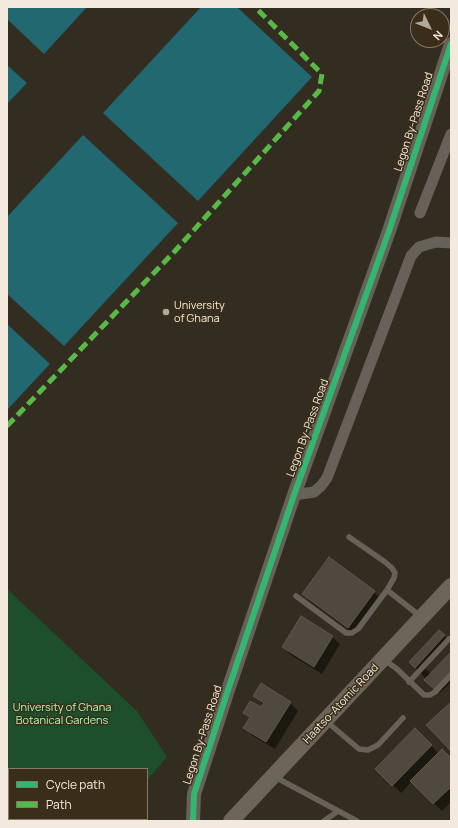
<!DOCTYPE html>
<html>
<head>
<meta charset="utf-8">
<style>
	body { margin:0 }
	#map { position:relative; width:458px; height:828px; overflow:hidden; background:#332c20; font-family:Manrope,sans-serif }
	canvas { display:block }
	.frame { position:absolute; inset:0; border:8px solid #f3eadd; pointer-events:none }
	.legend { position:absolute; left:8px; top:768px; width:140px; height:52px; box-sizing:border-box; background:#3b2e18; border:1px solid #857967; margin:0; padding:5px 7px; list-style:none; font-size:12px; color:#f3eadd }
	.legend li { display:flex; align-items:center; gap:8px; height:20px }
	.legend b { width:20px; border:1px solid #857967 }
	.north { position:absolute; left:410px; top:8px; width:40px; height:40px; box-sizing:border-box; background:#3b2e18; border:1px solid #857967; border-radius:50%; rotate:133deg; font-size:11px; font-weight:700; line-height:16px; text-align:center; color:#f3eadd }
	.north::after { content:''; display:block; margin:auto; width:14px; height:18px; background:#b0a89b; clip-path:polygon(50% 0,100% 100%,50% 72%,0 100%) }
</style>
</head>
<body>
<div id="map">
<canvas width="458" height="828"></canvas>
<div class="frame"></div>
<ul class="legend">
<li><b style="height:5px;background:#33b770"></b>Cycle path</li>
<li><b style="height:5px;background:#58b947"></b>Path</li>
</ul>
<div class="north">N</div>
</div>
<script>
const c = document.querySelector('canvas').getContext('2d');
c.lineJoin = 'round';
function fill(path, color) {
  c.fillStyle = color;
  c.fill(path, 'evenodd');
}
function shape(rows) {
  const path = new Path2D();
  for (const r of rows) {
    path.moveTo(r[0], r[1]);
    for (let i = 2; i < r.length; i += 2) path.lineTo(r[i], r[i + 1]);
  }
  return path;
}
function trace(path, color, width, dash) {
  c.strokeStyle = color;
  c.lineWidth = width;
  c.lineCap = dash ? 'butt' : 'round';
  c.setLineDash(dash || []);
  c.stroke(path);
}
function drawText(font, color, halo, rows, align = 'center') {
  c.font = font + ' Manrope,sans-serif';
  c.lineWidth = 3;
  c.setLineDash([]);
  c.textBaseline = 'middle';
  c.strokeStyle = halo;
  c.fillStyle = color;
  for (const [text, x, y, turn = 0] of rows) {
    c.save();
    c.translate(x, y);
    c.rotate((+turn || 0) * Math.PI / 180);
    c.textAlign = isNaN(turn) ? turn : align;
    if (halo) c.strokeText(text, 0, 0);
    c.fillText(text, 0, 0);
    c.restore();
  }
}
const green = shape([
	[7,589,137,711,167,757,147,780,147,769,9,769,9,819,112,819,110,821,7,821]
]);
const water = shape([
	[7,7,87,7,44,54,7,19],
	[201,7,237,7,312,77,198,201,103,113],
	[7,65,27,83,7,104],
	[83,135,178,223,64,346,7,294,7,217],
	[7,324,50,364,7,410]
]);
const shadow = shape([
	[329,559,374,592,382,600,356,635,311,602,303,594],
	[439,631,449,641,425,668,431,674,451,653,451,682,440,693,410,662],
	[332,637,340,644,322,674,291,655,283,647],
	[254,696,290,703,298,711,275,749,252,735,244,727,250,718,244,712,261,709,264,705],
	[415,729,439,754,451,760,451,802,442,811,412,781,401,793,376,769]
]);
const building = shape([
	[329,557,375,591,348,628,302,594,329,557],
	[301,616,333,636,314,667,282,647,301,616],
	[439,630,445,635,415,668,409,662,439,630],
	[451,652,451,671,434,689,424,680,451,652],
	[261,683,291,702,266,742,243,728,250,717,243,713,250,701,261,707,264,703,253,696,261,683],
	[451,702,451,751,426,725,451,702],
	[415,728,432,745,392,786,375,769,415,728],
	[442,749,451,758,451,787,433,804,410,781,442,749]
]);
const service = shape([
	[349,537,385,562,392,568,395,573,394,578,387,590],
	[296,596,346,633,352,633,358,629,387,590,420,616],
	[383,659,397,669,424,695,430,695,435,692,451,675],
	[409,682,449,639],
	[326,721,359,749,368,750,378,745,403,718],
	[275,777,357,821],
	[324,821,338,811]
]);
const minor = shape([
	[420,213,451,134],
	[294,495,314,492,321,486,327,478,411,256,419,247,436,242,451,243]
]);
const tertiary = shape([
	[193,821,194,794,227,693,294,495,389,231,451,44]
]);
const secondary = shape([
	[231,821,451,586]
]);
const quiet = shape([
	[7,426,175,251,319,91,322,74,255,7]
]);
const cycleway = shape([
	[193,821,194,794,227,693,294,495,389,231,451,44]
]);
const markers = [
	[166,312,4,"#b0a89b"]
];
const streetNames = [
	["Legon By-Pass Road",414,122,-72],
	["Legon By-Pass Road",308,428,-70],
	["Haatso-Atomic Road",341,704,-47],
	["Legon By-Pass Road",203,735,-72]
];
const poiNames = [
	["University",174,306],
	["of Ghana",174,319]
];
const parkNames = [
	["University of Ghana",62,708],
	["Botanical Gardens",62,721]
];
fill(green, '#1d4f2c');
fill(water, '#216870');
fill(shadow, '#0007');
fill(building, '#4f4940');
trace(building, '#5d574d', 1);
trace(service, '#676259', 5.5);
trace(minor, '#676259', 11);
trace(tertiary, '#676259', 14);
trace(secondary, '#6d645a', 16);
trace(quiet, '#58b947', 5, [10, 5]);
trace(cycleway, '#33b770', 6);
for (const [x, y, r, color] of markers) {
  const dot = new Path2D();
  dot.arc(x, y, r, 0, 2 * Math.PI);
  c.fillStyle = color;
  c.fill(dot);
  trace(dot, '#3b2e18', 1.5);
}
drawText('11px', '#f3eadd', '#3b2e18', streetNames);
drawText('11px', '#f3eadd', '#3b2e18', poiNames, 'left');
drawText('11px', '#a3fcba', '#3b2e18', parkNames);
</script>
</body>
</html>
